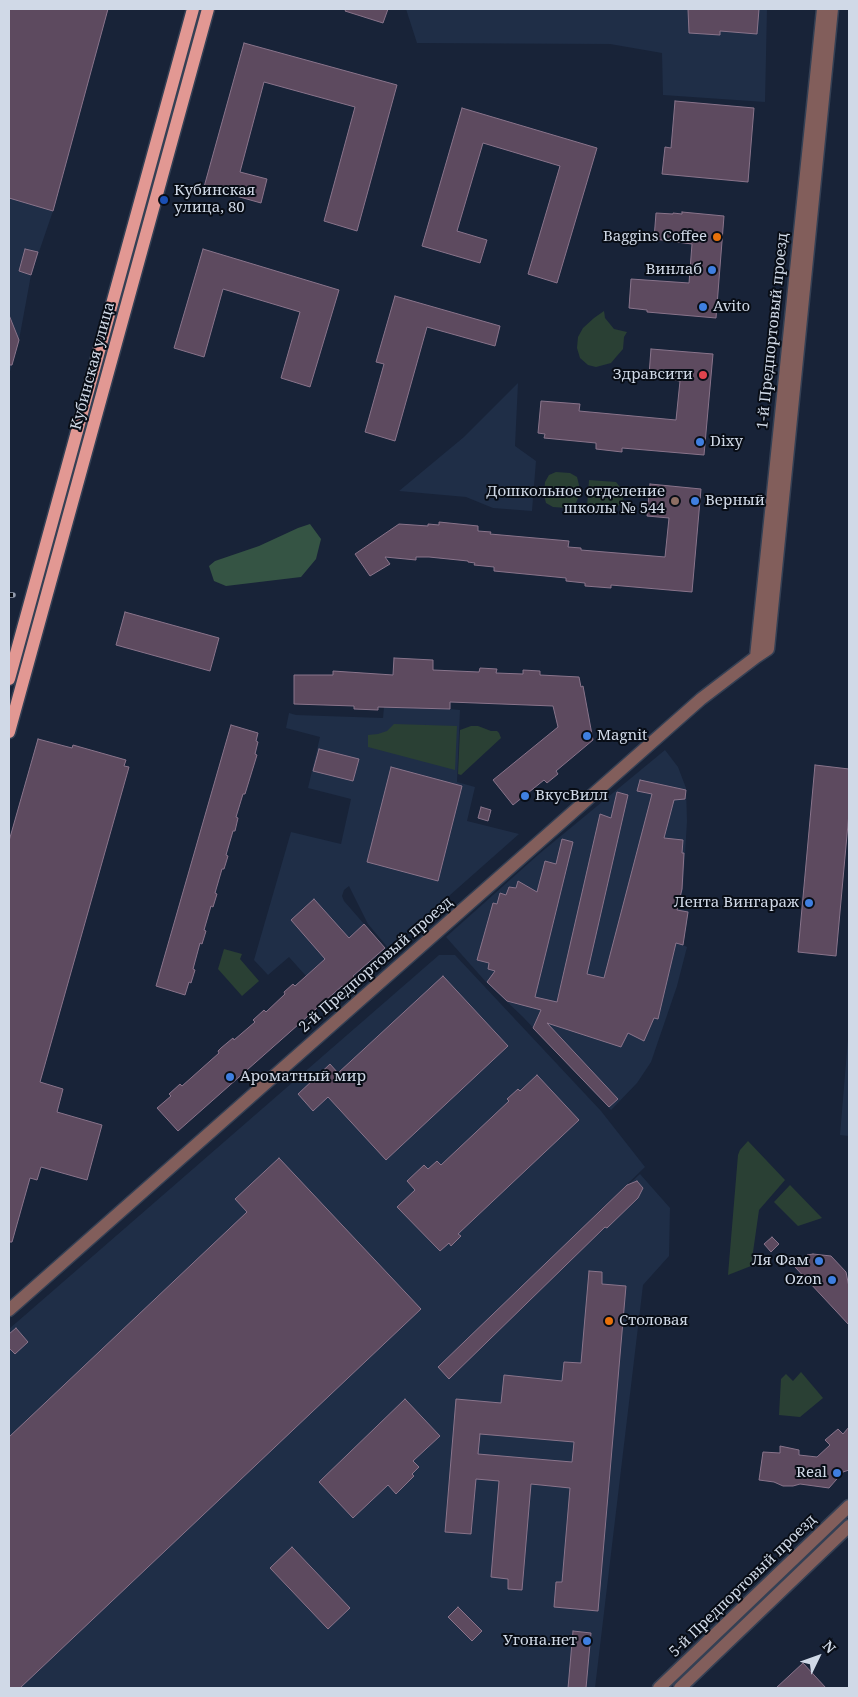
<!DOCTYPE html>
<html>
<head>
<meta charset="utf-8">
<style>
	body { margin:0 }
	#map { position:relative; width:858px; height:1697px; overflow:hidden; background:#182338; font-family:"Noto Serif",serif }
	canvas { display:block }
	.frame { position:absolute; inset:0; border:10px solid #d0d9e7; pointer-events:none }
	.north { position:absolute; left:793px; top:1632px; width:50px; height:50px; -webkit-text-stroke:4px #080d16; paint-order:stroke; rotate:48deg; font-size:14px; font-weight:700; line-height:20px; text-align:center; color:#d0d9e7 }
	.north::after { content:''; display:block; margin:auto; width:18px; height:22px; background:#d0d9e7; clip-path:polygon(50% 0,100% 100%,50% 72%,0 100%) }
</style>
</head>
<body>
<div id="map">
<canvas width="858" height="1697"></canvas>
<div class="frame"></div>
<div class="north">N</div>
</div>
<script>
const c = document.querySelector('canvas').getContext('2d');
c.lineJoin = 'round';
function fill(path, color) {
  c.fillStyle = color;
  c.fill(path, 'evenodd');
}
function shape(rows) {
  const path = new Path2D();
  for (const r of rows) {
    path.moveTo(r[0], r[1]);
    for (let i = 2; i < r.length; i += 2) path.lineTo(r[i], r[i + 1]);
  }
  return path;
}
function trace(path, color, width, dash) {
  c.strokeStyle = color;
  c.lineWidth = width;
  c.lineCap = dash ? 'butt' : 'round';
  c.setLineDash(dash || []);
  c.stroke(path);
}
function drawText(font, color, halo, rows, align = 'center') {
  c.font = font + ' "Noto Serif",serif';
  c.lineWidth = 4;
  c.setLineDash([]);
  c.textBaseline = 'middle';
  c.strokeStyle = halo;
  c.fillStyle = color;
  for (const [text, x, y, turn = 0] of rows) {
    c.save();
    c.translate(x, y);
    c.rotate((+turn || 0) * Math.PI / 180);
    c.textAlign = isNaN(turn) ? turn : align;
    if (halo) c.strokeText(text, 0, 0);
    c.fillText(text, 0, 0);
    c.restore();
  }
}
const built = shape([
	[9,9,108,9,53,211,31,275,19,340,9,375],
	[406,9,767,9,765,102,663,95,662,53,610,44,417,43],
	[518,383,515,446,536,461,532,511,493,508,466,497,399,491,464,437],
	[394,658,433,660,433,670,451,671,450,709,460,710,457,782,475,787,467,821,519,834,389,949,368,924,349,886,344,890,342,896,344,901,364,924,306,976,289,957,268,975,254,960,291,832,341,844,351,799,308,788,320,737,286,728,289,713,296,715,383,718,384,707,392,707],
	[665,750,678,767,686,788,687,821,683,889,678,909,689,911,683,945,687,947,677,986,651,1062,637,1083,611,1110,523,1017,486,982,446,937,539,854],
	[439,955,455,955,601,1111,645,1167,583,1227,640,1174,670,1208,669,1256,643,1285,595,1688,9,1688,9,1329],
	[849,1027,849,1136,840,1135]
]);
const green = shape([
	[604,311,605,318,614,329,627,332,624,337,623,349,616,357,611,363,596,367,588,365,580,358,577,348,578,337,583,328,594,318],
	[556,472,570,473,577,477,579,485,578,498,575,505,567,508,553,507,546,503,544,495,545,482,549,475],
	[589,480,616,482,623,491,623,502,614,509,587,507],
	[394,724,457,726,455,770,368,747,368,735,378,734,387,731],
	[471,726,478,726,491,731,497,731,499,733,501,738,461,775,458,774,460,730],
	[224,949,242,954,240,959,259,981,242,996,218,969],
	[748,1141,785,1180,759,1210,751,1266,728,1275,738,1155,740,1150],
	[790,1185,822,1218,798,1226,774,1202],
	[801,1372,823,1398,800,1417,779,1415,781,1379,786,1374,793,1381]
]);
const forest = shape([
	[310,524,321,539,316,559,301,577,226,586,214,581,209,566,215,561,259,546,298,528]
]);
const building = shape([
	[9,9,108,9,53,211,9,198,9,9],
	[346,9,388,9,383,23,345,11,346,9],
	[688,9,759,9,757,34,720,31,720,35,689,33,688,9],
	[244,43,397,85,357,231,324,221,355,107,264,82,240,172,267,179,261,203,204,187,244,43],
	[675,101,754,108,748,182,662,174,665,147,671,148,675,101],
	[462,108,597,148,557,283,528,274,560,166,483,143,457,231,487,240,480,263,422,246,462,108],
	[682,212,724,216,716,318,647,312,647,310,629,308,631,279,689,283,692,244,654,239,656,213,673,214,673,213,682,214,682,212],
	[25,249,38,252,31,275,19,271,25,249],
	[203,249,339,290,310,387,281,378,300,312,223,289,204,357,174,348,203,249],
	[395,296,500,326,495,346,427,327,395,441,365,432,384,364,376,362,395,296],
	[9,315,19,340,12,365,9,365,9,315],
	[651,349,713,354,704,455,622,448,622,452,596,449,596,443,544,438,545,434,538,433,541,401,580,404,579,411,676,420,680,381,666,379,666,376,649,375,651,349],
	[650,484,701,489,692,592,611,585,611,588,585,586,585,583,566,581,566,578,494,571,494,567,474,565,475,563,468,562,468,561,429,557,416,557,416,560,385,557,390,564,370,576,355,554,399,524,428,526,428,524,439,525,439,522,478,526,478,531,491,532,490,534,569,541,568,547,581,548,581,550,665,557,669,518,647,516,650,484],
	[125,612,219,638,210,671,116,645,125,612],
	[394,658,433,660,433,670,479,672,480,668,497,669,496,673,523,674,523,670,540,671,540,675,579,677,581,687,583,686,593,740,556,771,558,774,547,783,544,780,513,805,493,780,558,727,553,706,450,702,450,709,378,707,378,710,354,709,354,706,294,704,294,675,333,675,333,671,393,675,394,658],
	[231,725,258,733,256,741,258,742,255,754,257,755,245,794,243,794,236,817,238,818,235,831,233,831,226,855,228,856,224,869,222,869,215,893,217,894,213,907,211,906,204,930,206,931,202,944,200,943,193,969,195,970,191,983,189,982,185,995,156,986,231,725],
	[38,739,72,748,73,745,126,760,124,766,129,767,40,1082,63,1089,57,1112,102,1125,87,1180,41,1167,37,1180,30,1178,12,1242,9,1242,9,841,38,739],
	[319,749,359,759,353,781,313,771,319,749],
	[815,765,849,769,849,813,836,956,798,952,815,765],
	[391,767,462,786,438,881,367,862,391,767],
	[640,780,686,790,685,799,674,800,664,838,683,840,682,853,684,853,682,889,677,910,688,912,683,945,676,943,658,1019,654,1018,644,1041,628,1033,621,1047,547,1023,618,1099,609,1107,533,1028,541,1010,507,1001,487,982,495,971,488,969,489,963,477,960,493,903,497,904,500,893,506,895,509,887,516,888,518,881,537,892,545,861,556,864,562,839,573,842,535,997,557,1002,600,814,611,818,617,792,628,795,587,974,604,978,652,794,637,791,640,780],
	[481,807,491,810,488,821,478,818,481,807],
	[314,899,349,938,364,924,385,948,353,976,354,977,343,987,342,986,178,1131,157,1108,171,1096,169,1094,180,1084,182,1086,219,1053,218,1051,221,1048,233,1038,234,1040,255,1022,253,1020,264,1010,266,1012,285,994,284,992,293,984,295,986,325,959,291,920,314,899],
	[443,976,508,1046,386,1160,328,1097,313,1111,298,1094,330,1064,338,1073,443,976],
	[537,1075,579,1120,458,1234,461,1236,451,1246,449,1243,440,1251,397,1207,415,1190,407,1181,424,1165,428,1169,437,1161,441,1165,509,1101,507,1099,518,1089,520,1091,537,1075],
	[279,1158,421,1309,20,1688,9,1688,9,1437,247,1212,235,1199,279,1158],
	[637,1181,643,1188,638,1198,607,1228,605,1227,449,1379,438,1367,627,1185,637,1181],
	[772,1237,779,1244,771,1252,764,1244,772,1237],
	[813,1254,831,1256,846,1272,849,1287,849,1325,795,1267,807,1255,813,1254],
	[589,1271,602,1272,602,1284,626,1286,598,1611,554,1607,556,1582,562,1582,570,1488,531,1484,522,1590,508,1589,508,1579,491,1577,499,1481,476,1479,471,1534,445,1532,456,1399,501,1403,504,1375,562,1381,564,1362,581,1363,589,1271],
	[480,1434,574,1442,572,1462,478,1454,480,1434],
	[16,1328,28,1342,15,1354,9,1348,9,1334,16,1328],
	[405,1399,440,1436,413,1461,419,1467,412,1474,414,1476,396,1494,388,1485,353,1518,319,1482,405,1399],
	[849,1427,849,1470,843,1472,829,1488,800,1484,793,1486,783,1486,774,1482,759,1480,763,1452,780,1453,780,1446,799,1450,799,1455,817,1457,830,1445,825,1440,838,1429,843,1434,849,1427],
	[292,1547,350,1608,328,1629,270,1568,292,1547],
	[458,1607,482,1631,472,1641,448,1617,458,1607],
	[573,1631,591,1633,586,1688,568,1688,573,1631],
	[803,1663,826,1688,776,1688,803,1663]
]);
const minor = shape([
	[756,657,823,9],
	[9,1310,701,699,756,657,768,649,832,9],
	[659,1688,849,1506],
	[680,1688,849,1526]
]);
const major = shape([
	[9,679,193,9],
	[9,732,208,9]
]);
const rail = shape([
	[9,595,13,595]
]);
const markers = [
	[164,200,5,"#1a4fb4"],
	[717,237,5,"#e8710a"],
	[712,270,5,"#3f7fe0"],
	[703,307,5,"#3f7fe0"],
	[703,375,5,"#e0444e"],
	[700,442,5,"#3f7fe0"],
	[675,501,5,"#8d6e63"],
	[695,501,5,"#3f7fe0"],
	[587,736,5,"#3f7fe0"],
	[525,796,5,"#3f7fe0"],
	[809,903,5,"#3f7fe0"],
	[230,1077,5,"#3f7fe0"],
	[819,1261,5,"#3f7fe0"],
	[832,1280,5,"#3f7fe0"],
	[609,1321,5,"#e8710a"],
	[837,1473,5,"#3f7fe0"],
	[587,1641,5,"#3f7fe0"]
];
const poiNames = [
	["Кубинская",174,191,"left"],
	["улица, 80",174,208,"left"],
	["Baggins Coffee",707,237],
	["Винлаб",702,270],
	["Avito",713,307,"left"],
	["Здравсити",693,375],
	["Dixy",710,442,"left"],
	["Дошкольное отделение",665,492],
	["школы № 544",665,509],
	["Верный",705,501,"left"],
	["Magnit",597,736,"left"],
	["ВкусВилл",535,796,"left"],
	["Лента Вингараж",799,903],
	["Ароматный мир",240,1077,"left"],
	["Ля Фам",809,1261],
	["Ozon",822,1280],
	["Столовая",619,1321,"left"],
	["Real",827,1473],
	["Угона.нет",577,1641]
];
const streetNames = [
	["1-й Предпортовый проезд",773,331,-84],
	["Кубинская улица",93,366,-75],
	["2-й Предпортовый проезд",376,965,-41],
	["5-й Предпортовый проезд",743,1586,-44]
];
fill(built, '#1f2e47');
fill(green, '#2a4034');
fill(forest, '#355444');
fill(building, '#5d4a5f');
trace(building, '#89748b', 1);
trace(minor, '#354054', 15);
trace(major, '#354054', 15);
trace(minor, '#825e5b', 12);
trace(major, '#e29893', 12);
trace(rail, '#939cad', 5.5);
trace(rail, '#080d16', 4, [11]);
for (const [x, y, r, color] of markers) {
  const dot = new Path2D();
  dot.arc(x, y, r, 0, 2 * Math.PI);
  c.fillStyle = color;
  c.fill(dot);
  trace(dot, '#080d16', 2);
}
drawText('15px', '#d0d9e7', '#080d16', poiNames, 'right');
drawText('15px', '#d0d9e7', '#080d16', streetNames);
</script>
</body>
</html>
